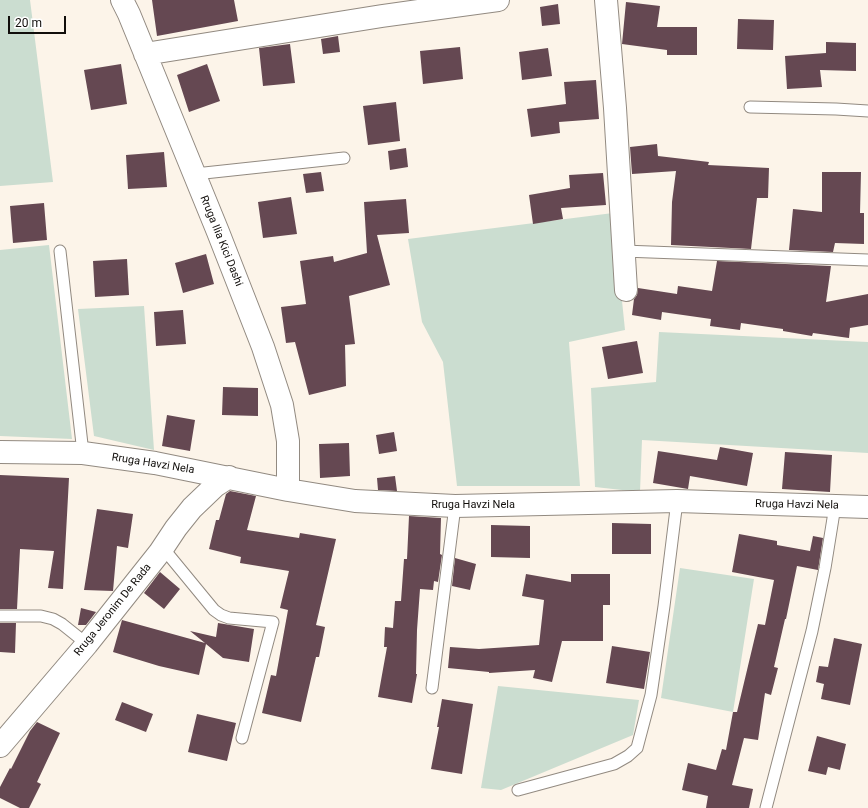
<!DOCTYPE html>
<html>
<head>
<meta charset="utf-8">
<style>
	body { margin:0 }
	#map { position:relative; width:868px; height:808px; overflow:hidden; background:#fcf4e9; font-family:Roboto,sans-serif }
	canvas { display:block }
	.scale { position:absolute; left:8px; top:16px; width:58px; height:18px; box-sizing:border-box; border:2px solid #110e0b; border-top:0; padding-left:5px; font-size:12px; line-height:14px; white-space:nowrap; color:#110e0b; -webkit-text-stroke:3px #fff; paint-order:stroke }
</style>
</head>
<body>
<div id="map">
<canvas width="868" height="808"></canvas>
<div class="scale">20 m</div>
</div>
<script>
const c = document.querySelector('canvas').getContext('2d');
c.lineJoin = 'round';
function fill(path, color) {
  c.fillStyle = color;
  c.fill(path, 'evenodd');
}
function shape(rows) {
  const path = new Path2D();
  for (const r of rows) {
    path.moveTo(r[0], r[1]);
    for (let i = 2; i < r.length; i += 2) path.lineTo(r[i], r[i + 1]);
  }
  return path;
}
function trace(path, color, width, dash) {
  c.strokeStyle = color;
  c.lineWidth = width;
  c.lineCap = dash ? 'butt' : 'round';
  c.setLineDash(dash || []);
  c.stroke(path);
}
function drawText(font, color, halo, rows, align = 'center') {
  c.font = font + ' Roboto,sans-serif';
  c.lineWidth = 4;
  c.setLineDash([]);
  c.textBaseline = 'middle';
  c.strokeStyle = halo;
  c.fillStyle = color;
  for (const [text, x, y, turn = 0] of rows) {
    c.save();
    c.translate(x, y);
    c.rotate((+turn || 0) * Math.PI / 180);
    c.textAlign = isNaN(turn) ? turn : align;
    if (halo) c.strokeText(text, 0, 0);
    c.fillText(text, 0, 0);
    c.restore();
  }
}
const green = shape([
	[0,0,30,0,53,182,0,186],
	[613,213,625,330,569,342,580,486,457,486,443,362,422,322,408,239],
	[49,245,72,439,0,436,0,250],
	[144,306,154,450,94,436,78,309],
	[659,332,868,342,868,453,642,440,640,492,595,487,591,388,656,382],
	[680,568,754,579,733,712,661,698],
	[498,686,639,700,633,735,501,790,481,788]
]);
const building = shape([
	[152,0,234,0,238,21,157,36],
	[626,2,660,6,657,27,697,27,697,55,667,55,667,50,622,44],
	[558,4,560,24,542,26,540,7],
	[738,19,774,20,773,50,737,49],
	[338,36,340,52,323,54,321,39],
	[826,42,856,43,856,71,820,70,822,87,787,89,785,56,826,53],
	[290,44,295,83,263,86,259,48],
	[460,47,463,79,423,84,420,51],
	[548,48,552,76,522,80,519,52],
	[121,64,127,104,91,110,84,70],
	[207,64,220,101,189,112,177,75],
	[596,80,599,119,559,122,560,133,531,137,527,109,566,104,564,82],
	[396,102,400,141,368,145,363,106],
	[657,144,658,156,709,162,708,165,769,168,768,198,757,198,751,249,671,245,672,202,676,171,632,174,630,147],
	[406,148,408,167,390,170,388,151],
	[164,152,167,187,128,189,126,155],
	[321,172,324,191,306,193,303,174],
	[822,172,861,172,860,213,864,213,864,244,835,243,833,252,789,250,793,209,822,212],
	[603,173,606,205,561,208,563,219,533,224,529,195,570,188,569,175],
	[291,197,297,234,263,238,258,202],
	[406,199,409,233,377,235,390,285,349,296,355,344,345,345,346,386,309,395,295,342,286,343,281,307,306,304,300,261,333,256,334,262,367,253,364,202],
	[44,203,47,240,13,243,10,206],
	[206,254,214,284,183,293,175,263],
	[127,259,129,295,95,297,93,261],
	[717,261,831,266,826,302,868,294,868,325,850,328,849,338,813,333,812,336,783,331,783,329,741,323,740,330,710,326,711,319,662,312,661,320,632,315,634,299,637,295,638,288,677,294,678,286,712,291],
	[183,310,186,344,156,346,154,312],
	[637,341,643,373,608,379,602,347],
	[223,387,258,388,258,416,222,415],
	[167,415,195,420,190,451,162,446],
	[394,432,397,451,379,454,376,435],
	[349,443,350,476,320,478,319,444],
	[720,447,753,453,747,486,690,476,688,489,653,483,658,451,717,460],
	[785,452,832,455,830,492,782,489],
	[0,475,69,478,63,589,48,588,54,551,20,549,17,609,0,609],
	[395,476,397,491,378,490,377,478],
	[230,491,256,496,247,530,299,538,300,533,336,539,316,625,325,627,319,657,316,657,301,722,262,713,271,675,276,676,288,610,280,608,289,571,240,563,241,557,209,549,216,520,219,520,226,494],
	[97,509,133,514,128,548,117,546,113,591,84,590],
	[409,516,441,518,440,554,442,555,438,582,434,581,433,590,420,589,417,630,416,674,417,674,412,703,378,697,387,647,384,647,385,627,393,628,395,601,401,601,404,559,407,559],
	[612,523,651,524,651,554,612,554],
	[491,525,530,526,530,558,491,557],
	[739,534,777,541,777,545,810,551,813,536,823,538,818,570,797,566,786,619,785,619,774,667,778,668,771,695,765,693,758,740,744,738,732,785,753,789,749,808,706,808,708,796,682,790,688,763,716,770,722,749,726,750,733,712,737,712,758,624,765,625,774,580,732,572],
	[455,558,476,564,470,590,452,586],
	[160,572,180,589,164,609,144,593],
	[526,574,571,582,571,574,610,574,610,605,603,605,603,641,562,641,552,682,533,678,535,670,489,673,489,672,448,668,450,647,479,649,539,645,544,600,522,596],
	[81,608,96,612,86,625,78,625],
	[122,620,205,643,190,631,216,637,218,623,254,629,249,662,223,658,206,644,199,675,159,666,113,652],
	[0,623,16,623,15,653,0,652],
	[834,638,862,644,850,705,821,699,824,684,816,682,819,666,828,667],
	[612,646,650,652,644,689,606,683],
	[442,699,473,704,462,774,431,769,439,727,437,727],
	[122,702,153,714,146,732,115,720],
	[197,714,236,723,227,761,188,752],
	[37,722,60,733,37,782,41,784,29,808,20,808,0,798,0,787,10,768,11,769,30,731],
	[817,736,846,744,840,770,828,767,826,775,808,771]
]);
const service = shape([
	[750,107,836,109,868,111],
	[195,174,344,158],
	[60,251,83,453],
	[623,251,868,260],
	[163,548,214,610,221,615,229,618,273,622,242,738],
	[0,616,41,616,53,619,62,624,87,644],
	[432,688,455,506],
	[518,790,614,764,628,756,637,748,651,695,664,606,677,501],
	[766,808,812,631,825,568,835,506]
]);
const minor = shape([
	[122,0,129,14,218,232,263,347,282,405,288,441,288,490],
	[606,0,615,108,626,290],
	[145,54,382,16,498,0],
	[0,452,83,453,155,463,288,490,355,501,455,506,677,501,868,507],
	[0,746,87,644,160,552,176,528,192,508,215,486,229,477]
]);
const streetNames = [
	["Rruga Ilia Kici Dashi",221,241,68],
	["Rruga Havzi Nela",153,464,9],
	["Rruga Havzi Nela",473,505],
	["Rruga Havzi Nela",797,505,1],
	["Rruga Jeronim De Rada",113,610,-51]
];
fill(green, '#cbddd0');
fill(building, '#654852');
trace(service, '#928a81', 13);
trace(minor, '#928a81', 24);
trace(service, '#fff', 11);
trace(minor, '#fff', 22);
drawText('11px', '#110e0b', '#fff', streetNames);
</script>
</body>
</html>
